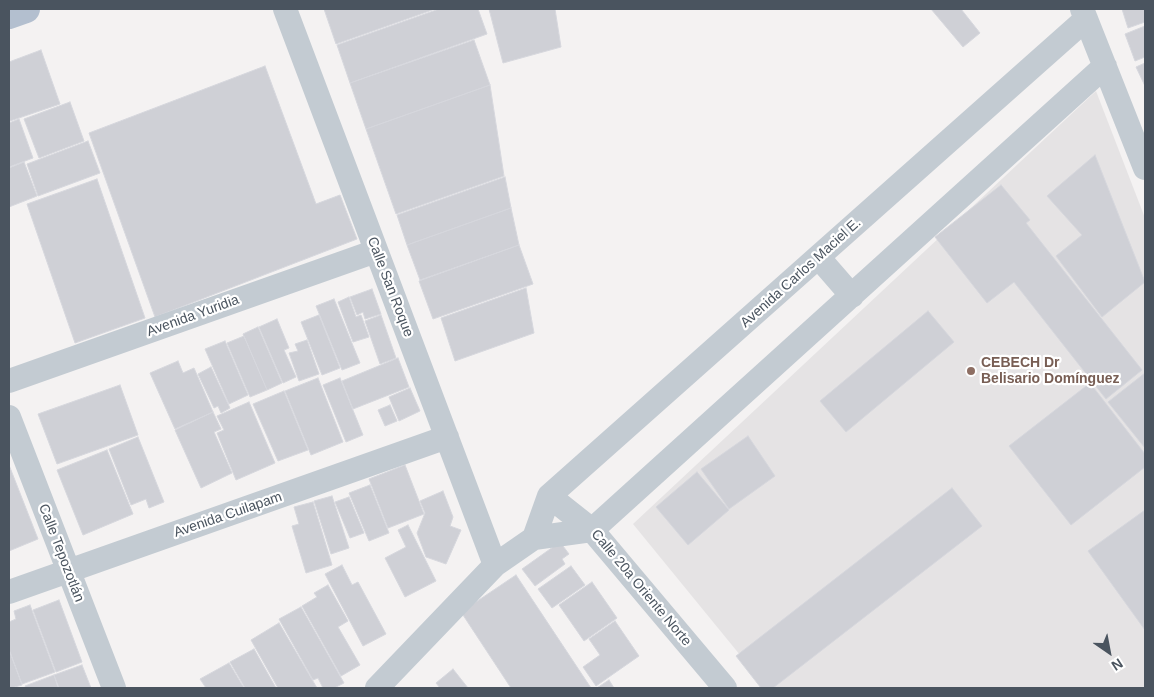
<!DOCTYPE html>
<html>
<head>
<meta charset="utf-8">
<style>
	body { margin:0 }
	#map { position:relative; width:1154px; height:697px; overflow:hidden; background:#f4f2f2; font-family:Arial,sans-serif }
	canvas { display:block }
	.frame { position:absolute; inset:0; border:10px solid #4a545f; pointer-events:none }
	.north { position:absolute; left:1084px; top:627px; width:50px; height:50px; -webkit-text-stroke:4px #fff; paint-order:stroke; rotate:147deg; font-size:14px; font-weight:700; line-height:20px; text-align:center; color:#4a545f }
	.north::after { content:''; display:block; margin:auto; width:18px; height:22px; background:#4a545f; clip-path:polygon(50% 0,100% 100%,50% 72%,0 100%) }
</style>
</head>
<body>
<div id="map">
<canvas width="1154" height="697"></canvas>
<div class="frame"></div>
<div class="north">N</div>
</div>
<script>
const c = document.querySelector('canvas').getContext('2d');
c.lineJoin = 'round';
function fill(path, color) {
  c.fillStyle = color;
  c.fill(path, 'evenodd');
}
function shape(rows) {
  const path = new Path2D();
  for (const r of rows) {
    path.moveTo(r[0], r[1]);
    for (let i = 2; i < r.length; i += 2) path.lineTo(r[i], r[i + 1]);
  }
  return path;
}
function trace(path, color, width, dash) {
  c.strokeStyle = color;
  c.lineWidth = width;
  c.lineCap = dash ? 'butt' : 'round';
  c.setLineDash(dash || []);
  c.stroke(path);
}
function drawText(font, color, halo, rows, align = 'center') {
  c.font = font + ' Arial,sans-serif';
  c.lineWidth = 4.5;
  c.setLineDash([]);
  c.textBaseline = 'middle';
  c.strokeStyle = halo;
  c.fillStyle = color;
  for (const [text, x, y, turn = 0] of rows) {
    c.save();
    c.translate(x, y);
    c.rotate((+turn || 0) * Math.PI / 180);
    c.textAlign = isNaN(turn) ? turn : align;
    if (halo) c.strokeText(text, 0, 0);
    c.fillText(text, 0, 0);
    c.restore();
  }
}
const education = shape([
	[1096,91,1145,218,1145,688,767,688,633,524]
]);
const building = shape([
	[324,9,435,9,336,44,324,9],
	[439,9,478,9,487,34,350,83,337,45,439,9],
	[489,9,555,9,561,47,503,63,489,9],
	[931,9,961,9,980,33,963,47,931,9],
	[1122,9,1145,9,1145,22,1128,28,1122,9],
	[1145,26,1145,57,1135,61,1125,34,1145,26],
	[474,40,490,85,366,129,350,83,474,40],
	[41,50,60,104,10,121,9,117,9,62,41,50],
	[1145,63,1145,86,1136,67,1145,63],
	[265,66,316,204,340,195,357,239,155,317,89,133,265,66],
	[490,85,504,176,396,214,366,129,490,85],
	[70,102,84,141,39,158,24,119,70,102],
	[19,119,33,158,9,167,9,123,19,119],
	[88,141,100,173,38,196,27,164,88,141],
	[1095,155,1145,282,1102,317,1056,256,1082,235,1047,196,1095,155],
	[24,162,37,196,9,207,9,168,24,162],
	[505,177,511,208,407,245,397,215,505,177],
	[97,179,145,318,75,343,27,204,97,179],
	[1001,185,1030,220,1026,223,1142,370,1106,399,1014,282,987,303,935,237,1001,185],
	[511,208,519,245,420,280,407,245,511,208],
	[519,245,533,284,433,319,419,281,519,245],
	[526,288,534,333,455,361,441,318,526,288],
	[372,289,381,314,365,319,363,312,357,315,350,297,372,289],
	[349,297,356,317,361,315,369,337,353,342,338,302,349,297],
	[334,299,360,363,342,370,316,306,334,299],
	[928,311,954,342,846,432,820,401,928,311],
	[319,315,340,368,322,375,301,322,319,315],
	[381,315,396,358,380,364,365,321,381,315],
	[277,319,289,348,284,350,296,377,283,383,259,327,277,319],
	[258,327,282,383,267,390,243,334,258,327],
	[244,336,267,390,250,397,227,343,244,336],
	[307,340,319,374,299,381,289,353,298,351,295,344,307,340],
	[225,341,248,395,229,404,205,349,225,341],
	[398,358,409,387,353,409,342,381,398,358],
	[178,361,183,373,194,368,213,412,175,429,150,373,178,361],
	[211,367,230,408,221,413,218,406,214,408,198,374,211,367],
	[1145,373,1145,448,1108,402,1145,373],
	[318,378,343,442,311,455,285,391,318,378],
	[340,378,363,435,346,442,323,385,340,378],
	[1090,383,1145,454,1145,467,1071,525,1009,446,1090,383],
	[120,385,138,435,57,464,38,414,120,385],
	[410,388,420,411,399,421,389,397,410,388],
	[284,391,308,450,278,461,253,404,284,391],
	[249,402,275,463,236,480,217,433,224,430,217,416,249,402],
	[390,405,397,421,385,426,378,410,390,405],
	[213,412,221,429,214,432,232,473,201,488,175,430,213,412],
	[748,436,775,476,729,509,701,469,748,436],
	[138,437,164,502,149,508,146,499,131,505,109,449,138,437],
	[107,450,133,514,83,535,57,470,107,450],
	[9,465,38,539,9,551,9,465],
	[405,465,424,514,388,528,369,479,405,465],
	[697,472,729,510,688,545,656,507,697,472],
	[370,485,389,533,369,541,349,493,370,485],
	[952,488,982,526,773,688,761,688,736,656,952,488],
	[443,491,453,517,450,526,461,530,446,564,426,557,417,533,425,513,420,501,443,491],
	[332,496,349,548,331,554,314,501,332,496],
	[349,497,364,533,350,538,335,502,349,497],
	[313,502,332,565,306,573,292,526,299,524,294,507,313,502],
	[1145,510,1145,630,1088,551,1145,510],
	[408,525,436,581,405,597,385,558,406,547,398,530,408,525],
	[560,542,569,554,562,559,565,564,535,586,522,569,560,542],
	[342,565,352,585,358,582,386,634,363,646,325,574,342,565],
	[571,566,585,585,552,608,538,589,571,566],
	[516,575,591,688,511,688,461,612,516,575],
	[592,582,617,618,584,641,559,605,592,582],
	[328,585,348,621,338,627,360,665,341,676,302,606,317,597,314,593,328,585],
	[59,600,82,662,56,672,33,610,59,600],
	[30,605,55,672,22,684,9,649,9,622,16,619,14,611,30,605],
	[301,607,344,683,334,688,323,688,318,678,313,680,279,619,301,607],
	[615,621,639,656,596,686,583,667,600,655,589,639,615,621],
	[279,623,317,688,278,688,251,640,279,623],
	[254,649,276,688,245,688,230,662,254,649],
	[9,650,22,685,11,688,9,688,9,650],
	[229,663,244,688,206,688,200,679,229,663],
	[82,665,91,688,59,688,54,675,82,665],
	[453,669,468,688,440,688,436,683,453,669],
	[54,675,58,688,26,688,25,686,54,675],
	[609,680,614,688,597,688,609,680]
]);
const minor = shape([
	[285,9,495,565],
	[1082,9,1145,168],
	[819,258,852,296],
	[9,381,376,251],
	[9,417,114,688],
	[549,496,592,530,725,688],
	[534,538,549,496,1086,19],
	[9,592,447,437],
	[377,688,495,565,534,538,592,530,1105,66]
]);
const primary = shape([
	[9,15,26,9]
]);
const markers = [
	[971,371,5,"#8d6e63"]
];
const streetNames = [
	["Avenida Carlos Maciel E.",801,273,-42],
	["Calle San Roque",390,287,69],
	["Avenida Yuridia",193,316,-20],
	["Avenida Cuilapam",228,515,-19],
	["Calle Tepozotlán",61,553,69],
	["Calle 20a Oriente Norte",641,588,50]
];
const educationNames = [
	["CEBECH Dr",981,363],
	["Belisario Domínguez",981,379]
];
fill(education, '#e5e3e4');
fill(building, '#cfd0d6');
trace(building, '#d6d7dd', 1);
trace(minor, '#c3cbd2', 24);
trace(primary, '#b3bfcf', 28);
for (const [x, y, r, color] of markers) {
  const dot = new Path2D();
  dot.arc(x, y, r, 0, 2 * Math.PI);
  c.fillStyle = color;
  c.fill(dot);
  trace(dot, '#fff', 2);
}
drawText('14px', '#4a545f', '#fff', streetNames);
drawText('bold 14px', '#785e54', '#fff', educationNames, 'left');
</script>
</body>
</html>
